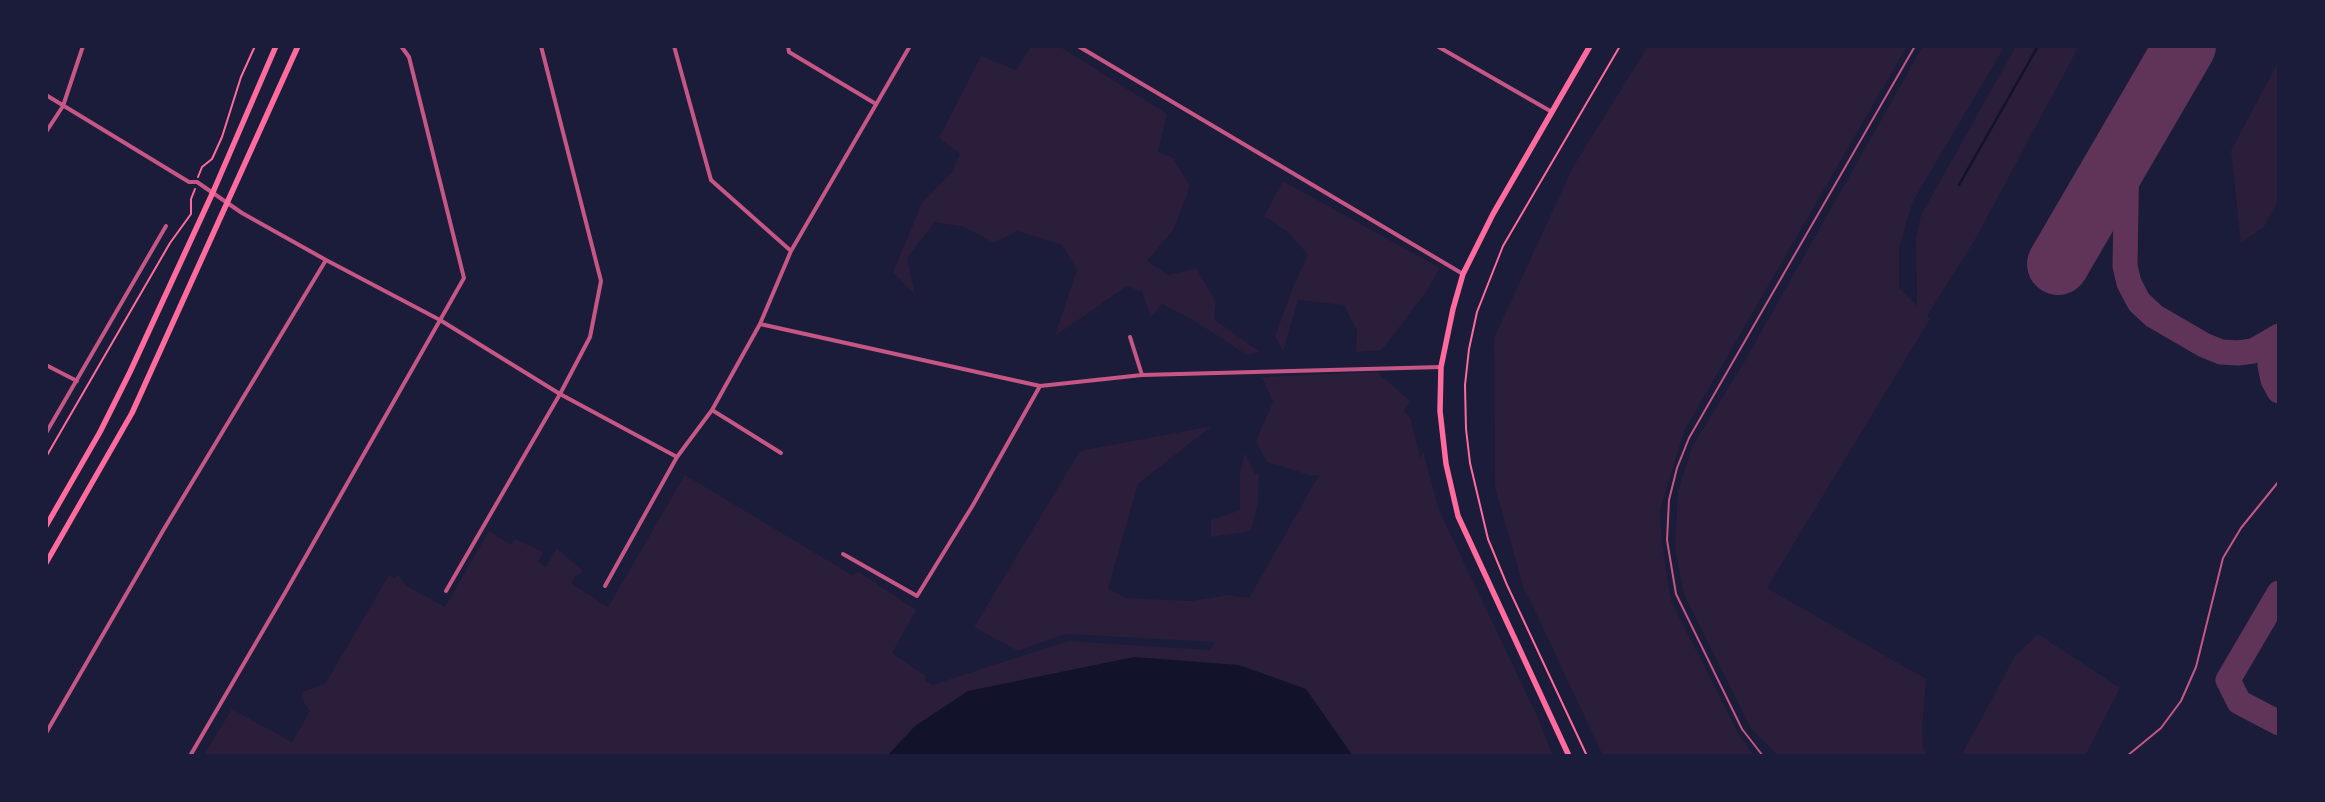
<!DOCTYPE html>
<html>
<head>
<meta charset="utf-8">
<style>
	body { margin:0 }
	#map { position:relative; width:2325px; height:802px; overflow:hidden; background:#1b1b3a; font-family:"Fira Sans Condensed",sans-serif }
	canvas { display:block }
	.frame { position:absolute; inset:0; border:48px solid #1b1b3a; pointer-events:none }
</style>
</head>
<body>
<div id="map">
<canvas width="2325" height="802"></canvas>
<div class="frame"></div>
</div>
<script>
const c = document.querySelector('canvas').getContext('2d');
c.lineJoin = 'round';
function fill(path, color) {
  c.fillStyle = color;
  c.fill(path, 'evenodd');
}
function shape(rows) {
  const path = new Path2D();
  for (const r of rows) {
    path.moveTo(r[0], r[1]);
    for (let i = 2; i < r.length; i += 2) path.lineTo(r[i], r[i + 1]);
  }
  return path;
}
function trace(path, color, width, dash) {
  c.strokeStyle = color;
  c.lineWidth = width;
  c.lineCap = dash ? 'butt' : 'round';
  c.setLineDash(dash || []);
  c.stroke(path);
}
const green = shape([
	[1031,46,1059,46,1167,114,1158,152,1172,157,1190,186,1174,229,1147,261,1168,275,1196,268,1216,302,1214,319,1260,352,1247,355,1193,320,1162,304,1151,317,1142,292,1127,286,1055,336,1077,270,1062,245,1018,231,994,243,964,227,935,222,907,258,915,295,893,272,922,203,951,173,960,154,939,138,981,56,1016,70],
	[1648,46,1907,46,1684,431,1660,510,1662,543,1671,601,1739,735,1754,756,1603,756,1528,596,1526,597,1495,487,1494,338,1573,167],
	[1923,46,2005,46,1913,201,1899,248,1899,288,1917,306,1916,237,1921,215,2016,46,2079,46,1976,238,1927,316,1930,319,1767,588,1926,679,1922,728,1923,748,1929,756,1779,756,1752,730,1684,594,1675,548,1678,491,1693,445,1743,364],
	[2279,60,2279,199,2264,227,2241,243,2231,151],
	[1283,181,1440,268,1426,292,1382,350,1356,352,1357,331,1344,305,1298,300,1283,351,1275,336,1293,287,1308,255,1287,231,1264,216],
	[1377,372,1410,401,1404,411,1411,419,1420,459,1423,451,1439,510,1538,718,1553,756,203,756,232,709,292,742,310,711,304,703,302,692,325,684,389,575,395,578,398,574,405,585,445,607,489,531,511,545,515,539,543,552,538,562,546,567,557,548,584,572,575,576,571,583,608,607,685,475,852,575,859,572,916,610,892,653,927,677,924,679,932,685,1068,641,1209,650,1216,642,1065,634,1018,651,974,627,1080,451,1212,426,1138,484,1108,589,1126,598,1191,601,1228,595,1249,598,1319,475,1309,475,1267,462,1256,441,1273,402,1262,377],
	[1245,453,1255,474,1259,474,1258,503,1251,531,1211,537,1211,520,1240,510,1240,473],
	[2038,634,2120,688,2085,756,1961,756,2015,656]
]);
const water = shape([
	[1134,657,1239,665,1306,689,1353,756,887,756,915,726,968,691]
]);
const stream = shape([
	[1959,185,2038,46]
]);
const taxiway = shape([
	[2127,147,2125,266,2129,283,2139,302,2154,316,2204,345,2221,352,2238,353,2253,351,2279,336],
	[2279,342,2271,357,2270,365,2273,380,2279,391],
	[2279,593,2228,680,2239,702,2279,723]
]);
const runway = shape([
	[2058,264,2185,46]
]);
const path = shape([
	[198,177,202,167,212,159,222,137,241,77,255,46],
	[46,457,170,243,191,214,191,199,195,189],
	[1587,756,1507,585,1488,539,1470,463,1466,429,1465,385,1469,349,1477,312,1503,246,1620,46]
]);
const service = shape([
	[1763,756,1742,729,1676,594,1667,540,1669,500,1677,468,1689,438,1915,46],
	[2127,756,2161,728,2181,701,2196,667,2223,558,2241,528,2279,481]
]);
const minor = shape([
	[674,46,711,180,791,251],
	[788,46,789,52,876,104],
	[1078,46,1463,274],
	[1437,46,1552,112],
	[46,95,189,182,197,182,242,213,326,260,440,320,560,394,677,457],
	[46,132,63,106,83,46],
	[760,324,1040,386,1142,375,1441,367],
	[1130,337,1142,375],
	[46,365,77,381],
	[712,410,781,453],
	[46,433,166,226],
	[843,554,917,596,973,505,1040,386],
	[605,586,677,457,712,410,760,324,791,251,910,46],
	[446,591,560,394,590,337,601,281,541,46],
	[46,733,164,529,326,260],
	[190,756,285,593,464,278,409,57,401,46]
]);
const secondary = shape([
	[46,526,100,432,130,372,213,192,276,46],
	[46,563,132,413,298,46],
	[1569,756,1458,516,1446,464,1440,411,1441,367,1453,309,1463,274,1493,214,1590,46]
]);
fill(green, '#2a1e3b');
fill(water, '#12122b');
trace(stream, '#12122b', 2.5);
trace(taxiway, '#603358', 25);
trace(runway, '#603358', 62);
trace(path, '#ff6b9d', 2);
trace(service, '#c65784', 2);
trace(minor, '#c65784', 4);
trace(secondary, '#ff6b9d', 5.5);
</script>
</body>
</html>
